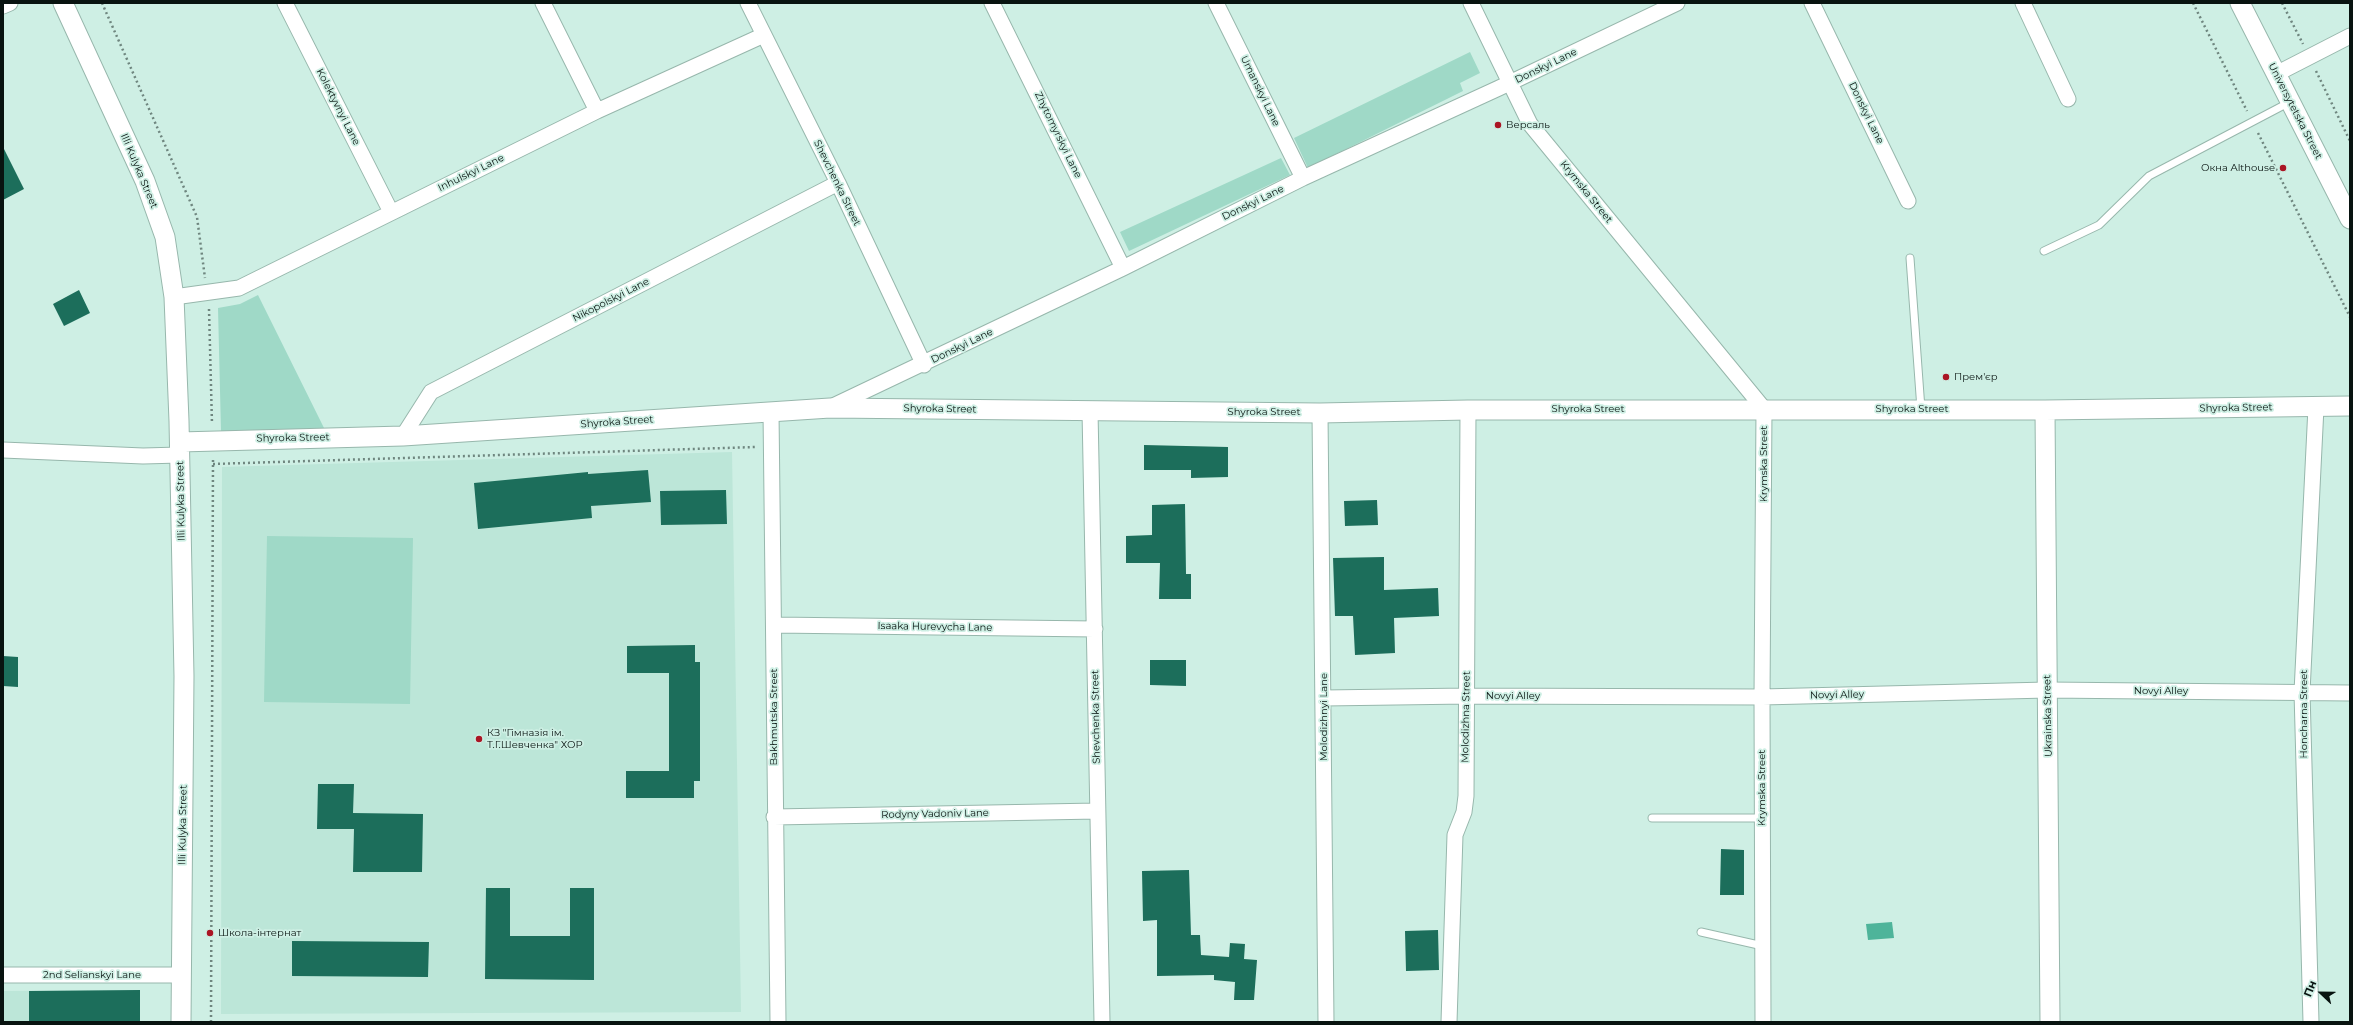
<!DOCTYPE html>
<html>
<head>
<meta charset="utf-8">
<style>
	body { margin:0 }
	#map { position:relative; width:2353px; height:1025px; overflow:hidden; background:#ceefe4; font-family:Montserrat,sans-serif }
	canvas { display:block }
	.frame { position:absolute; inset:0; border:4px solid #081310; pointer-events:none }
	.north { position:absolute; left:2301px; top:973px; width:40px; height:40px; -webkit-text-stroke:3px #ceefe4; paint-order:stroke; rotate:292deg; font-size:11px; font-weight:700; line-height:16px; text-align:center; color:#081310 }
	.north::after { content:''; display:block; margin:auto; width:14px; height:18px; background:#081310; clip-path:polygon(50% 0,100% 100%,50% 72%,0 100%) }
</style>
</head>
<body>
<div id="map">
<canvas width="2353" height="1025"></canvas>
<div class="frame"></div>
<div class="north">Пн</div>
</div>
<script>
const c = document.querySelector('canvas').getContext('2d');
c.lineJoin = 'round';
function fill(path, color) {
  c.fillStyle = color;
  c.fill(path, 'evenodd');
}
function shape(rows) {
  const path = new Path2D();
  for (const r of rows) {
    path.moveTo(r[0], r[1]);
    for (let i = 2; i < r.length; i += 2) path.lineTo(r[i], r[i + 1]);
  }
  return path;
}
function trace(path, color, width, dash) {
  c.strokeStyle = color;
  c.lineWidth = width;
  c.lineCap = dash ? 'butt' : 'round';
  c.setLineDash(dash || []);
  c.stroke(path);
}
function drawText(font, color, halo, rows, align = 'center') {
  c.font = font + ' Montserrat,sans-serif';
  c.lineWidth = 3.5;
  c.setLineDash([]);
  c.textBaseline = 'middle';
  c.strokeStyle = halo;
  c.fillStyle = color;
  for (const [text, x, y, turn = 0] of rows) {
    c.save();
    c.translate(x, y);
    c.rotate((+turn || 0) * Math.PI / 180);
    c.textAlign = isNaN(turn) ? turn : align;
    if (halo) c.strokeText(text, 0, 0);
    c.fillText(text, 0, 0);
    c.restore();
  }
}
const built = shape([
	[732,452,741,1012,221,1014,222,467],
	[140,990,140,1022,3,1022,3,991]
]);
const green = shape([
	[1470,52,1480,73,1460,83,1463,91,1308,168,1294,138],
	[1281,158,1290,175,1129,251,1120,232],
	[258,295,326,432,221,432,218,308,240,304],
	[267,536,413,538,410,704,264,702]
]);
const water = shape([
	[1892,922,1894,938,1868,940,1866,924]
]);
const building = shape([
	[3,147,24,189,3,200],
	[79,290,90,313,64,326,53,304],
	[1144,445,1228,447,1228,477,1191,478,1191,470,1144,470],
	[648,470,651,502,591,506,592,518,478,529,474,483,588,472,588,474],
	[726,490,727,524,661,525,660,491],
	[1377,500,1378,525,1345,526,1344,501],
	[1185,504,1186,574,1191,574,1191,599,1159,599,1160,563,1126,563,1126,536,1152,535,1152,505],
	[1384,557,1384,590,1438,588,1439,616,1394,618,1395,653,1355,655,1353,616,1335,616,1333,558],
	[695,645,695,662,700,662,700,781,694,781,694,798,626,798,626,771,669,771,669,673,627,673,627,646],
	[3,656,18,657,18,687,3,686],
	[1150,660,1186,660,1186,686,1150,685],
	[318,784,354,784,353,813,423,814,422,872,353,872,354,829,317,829],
	[1721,849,1744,850,1744,895,1720,895],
	[1189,870,1191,935,1200,935,1201,955,1229,957,1230,943,1245,944,1244,959,1257,960,1254,1000,1234,1000,1235,982,1214,980,1214,975,1157,976,1157,920,1143,921,1142,871],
	[486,888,510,888,510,936,570,936,570,888,594,888,594,980,485,979],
	[1438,930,1439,970,1406,971,1405,931],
	[292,941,429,942,428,977,292,976],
	[140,990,140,1022,29,1022,29,991]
]);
const path = shape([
	[102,3,197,217,205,278],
	[2193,3,2247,111],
	[2282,3,2303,44],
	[2316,71,2350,141],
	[2258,133,2350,317],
	[209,309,212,424],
	[213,464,756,447],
	[211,1022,213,459]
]);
const service = shape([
	[2044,251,2099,225,2149,176,2290,102],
	[1910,258,1921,409],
	[1652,818,1762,818],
	[1701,932,1763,946]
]);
const minor = shape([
	[285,3,391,212],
	[543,3,597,111],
	[748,3,838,183,924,365],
	[992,3,1123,268],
	[1216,3,1303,178],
	[1471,3,1530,124,1764,409,1762,697,1763,1022],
	[1812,3,1908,201],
	[2023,3,2068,99],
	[3,6,10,3],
	[2276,74,2350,36],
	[174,297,239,288,597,111,764,35],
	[831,407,1123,268,1303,178,1499,88,1677,3],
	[1090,411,1102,1022],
	[771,412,778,1022],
	[1320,413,1326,1022],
	[403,436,431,392,838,183],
	[3,450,143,456,180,455],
	[775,625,1095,629],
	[1324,698,1467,696,1762,697,2047,690,2350,693],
	[774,817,1097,811],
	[3,975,181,975],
	[1449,1022,1455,835,1464,812,1466,796,1468,410],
	[2311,1022,2302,692,2316,407]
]);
const tertiary = shape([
	[63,3,145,181,165,237,174,297,179,421,184,676,181,1022],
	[2240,3,2350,219],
	[2045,410,2050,1022],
	[180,442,403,436,830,408,1320,413,1468,410,2045,410,2350,406]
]);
const markers = [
	[1498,125,4,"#aa1524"],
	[2283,168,4,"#aa1524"],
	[1946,377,4,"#aa1524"],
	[479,739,4,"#aa1524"],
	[210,933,4,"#aa1524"]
];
const streetNames = [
	["Donskyi Lane",1546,66,-26],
	["Umanskyi Lane",1260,91,64],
	["Kolektyvnyi Lane",338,107,63],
	["Universytetska Street",2295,111,63],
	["Donskyi Lane",1866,113,64],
	["Zhytomyrskyi Lane",1058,135,64],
	["Illi Kulyka Street",139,171,67],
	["Inhulskyi Lane",471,173,-26],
	["Shevchenka Street",837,183,64],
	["Krymska Street",1586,192,51],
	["Donskyi Lane",1253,203,-26],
	["Nikopolskyi Lane",611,300,-27],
	["Donskyi Lane",962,346,-26],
	["Shyroka Street",2236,408,-1],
	["Shyroka Street",940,409,1],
	["Shyroka Street",1588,409],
	["Shyroka Street",1912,409],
	["Shyroka Street",1264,412],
	["Shyroka Street",617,422,-4],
	["Shyroka Street",293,438,-1],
	["Krymska Street",1764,464,-90],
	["Illi Kulyka Street",181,501,-91],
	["Isaaka Hurevycha Lane",935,627,1],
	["Novyi Alley",2161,691],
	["Novyi Alley",1837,695,-1],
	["Novyi Alley",1513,696],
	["Honcharna Street",2304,714,-90],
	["Ukrainska Street",2048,716,-91],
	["Bakhmutska Street",774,717,-90],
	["Shevchenka Street",1096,717,-91],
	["Molodizhnyi Lane",1324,717,-90],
	["Molodizhna Street",1466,717,-89],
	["Krymska Street",1762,788,-90],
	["Rodyny Vadoniv Lane",935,814,-1],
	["Illi Kulyka Street",183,825,-89],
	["2nd Selianskyi Lane",92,975]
];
const poiNames = [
	["Версаль",1506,125],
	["Окна Althouse",2275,168,"right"],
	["Прем'єр",1954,377],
	["КЗ \"Гімназія ім.",487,733],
	["Т.Г.Шевченка\" ХОР",487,745],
	["Школа-інтернат",218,933]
];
fill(built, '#bce6d8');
fill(green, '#9fd9c7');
fill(water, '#4eb49a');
fill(building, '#1c6e5b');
trace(service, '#97b7ac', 9);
trace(minor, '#97b7ac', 17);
trace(tertiary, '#97b7ac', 21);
trace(path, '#6f867f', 2.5, [2, 3]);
trace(service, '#fff', 7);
trace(minor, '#fff', 15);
trace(tertiary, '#fff', 19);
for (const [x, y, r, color] of markers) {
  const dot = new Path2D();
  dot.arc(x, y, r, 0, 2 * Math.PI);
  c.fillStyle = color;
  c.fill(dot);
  trace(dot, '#ceefe4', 1.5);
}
drawText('10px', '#081310', '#ceefe4', streetNames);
drawText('10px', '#081310', '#ceefe4', poiNames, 'left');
</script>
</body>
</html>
